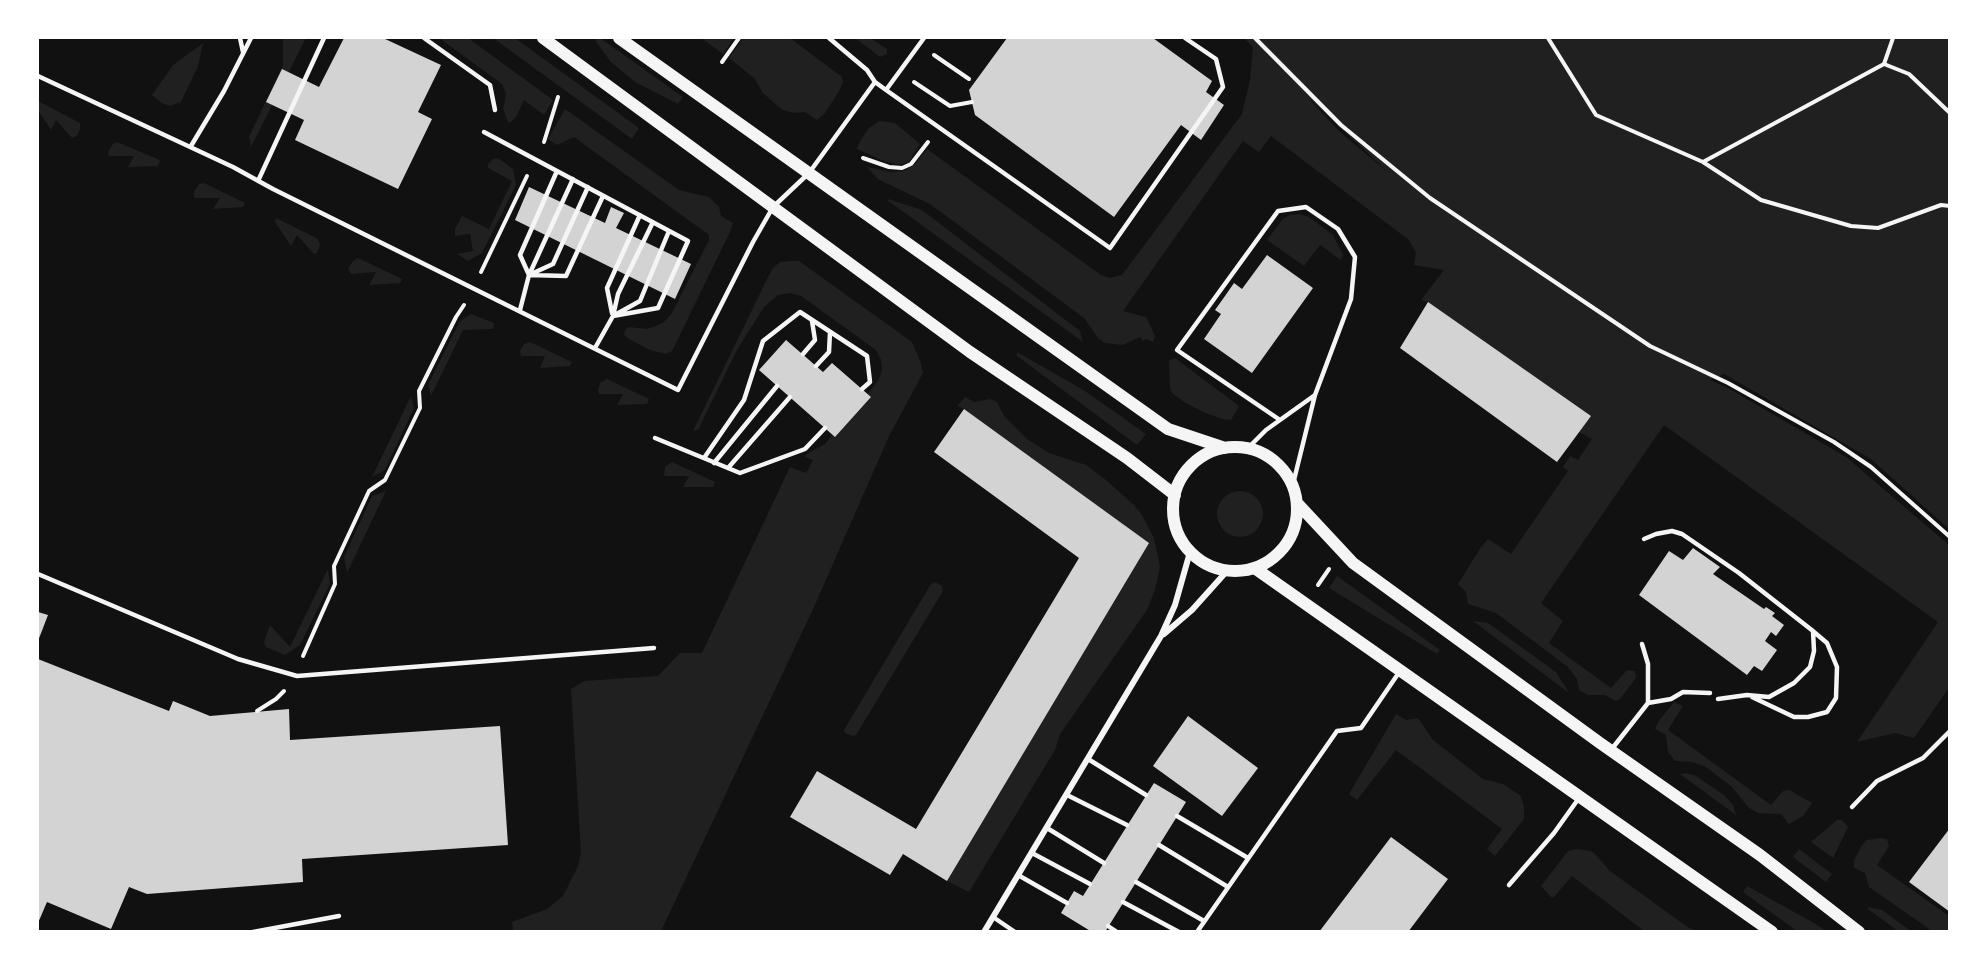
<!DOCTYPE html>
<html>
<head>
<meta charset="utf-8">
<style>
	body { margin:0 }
	#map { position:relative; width:1987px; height:969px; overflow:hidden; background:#111; font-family:Arial,sans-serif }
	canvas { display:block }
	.frame { position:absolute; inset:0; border:39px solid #fff; pointer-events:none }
</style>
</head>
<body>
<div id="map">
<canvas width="1987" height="969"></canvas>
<div class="frame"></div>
</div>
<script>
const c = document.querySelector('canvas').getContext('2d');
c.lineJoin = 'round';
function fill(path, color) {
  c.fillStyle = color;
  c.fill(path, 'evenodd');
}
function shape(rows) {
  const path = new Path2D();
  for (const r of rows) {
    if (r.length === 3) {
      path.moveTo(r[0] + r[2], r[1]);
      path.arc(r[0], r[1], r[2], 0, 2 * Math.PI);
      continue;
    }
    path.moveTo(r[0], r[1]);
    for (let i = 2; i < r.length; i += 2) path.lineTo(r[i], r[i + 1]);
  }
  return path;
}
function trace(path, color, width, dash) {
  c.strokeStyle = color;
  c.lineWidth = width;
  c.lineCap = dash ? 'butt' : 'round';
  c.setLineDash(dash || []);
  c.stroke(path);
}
const green = shape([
	[283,38,306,38,248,153,251,146,249,137,283,65],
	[439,38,468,38,553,100,544,115,524,100,516,117,511,122,508,122,503,109,506,94,502,84],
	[493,38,515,38,639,128,632,139],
	[596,38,600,38,683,97,678,104,635,82,611,62,596,42],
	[701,38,734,38,723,54],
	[743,38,790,38,842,77,843,82,839,91,825,113,817,120,805,112,794,113,783,110,773,102,763,93,754,78,729,58],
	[855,38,870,38,887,49,887,54,880,57],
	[1244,38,1949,38,1949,529,1871,459,1724,374,1710,380,1728,388,1846,457,1949,545,1949,688,1914,738,1895,733,1857,742,1938,622,1664,425,1541,603,1563,621,1549,643,1611,688,1627,670,1635,671,1636,678,1620,699,1616,701,1605,695,1588,695,1579,690,1577,679,1568,667,1496,613,1468,604,1466,592,1458,584,1481,547,1488,539,1511,554,1568,471,1563,467,1570,456,1578,460,1592,439,1579,432,1428,302,1421,300,1444,270,1414,265,1416,253,1409,240,1271,136,1259,152,1243,141,1123,311,1146,317,1155,336,1153,342,1146,339,1143,341,1140,337,1123,345,1105,343,1098,338,1084,318,930,204,888,184,878,179,867,167,892,172,903,171,914,165,927,149,1101,275,1110,278,1122,275,1242,114,1250,80,1253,47],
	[1310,100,1311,100,1391,175,1340,132],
	[203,43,198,66,181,102,170,106,162,103,152,95,173,65],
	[38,101,80,123,80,129,77,136,72,138,56,120,51,130,38,110],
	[565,109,679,190,709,197,719,207,721,216,733,223,730,232,675,345,672,351,666,354,650,350,629,339,624,335,625,331,628,327,647,329,656,326,664,322,672,313,709,240,709,235,574,137,557,145,548,139],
	[879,121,895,123,920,144,909,162,899,165,886,162,857,149,860,141,869,128],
	[117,142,160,160,158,166,128,167,134,156,109,156,108,152,113,144],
	[498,158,513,169,516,185,482,253,468,261,457,254,473,251,470,234,455,236,455,229,462,216,489,229,512,181,488,168,488,164,493,159],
	[204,183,245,203,243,207,213,209,220,198,194,198,194,192,199,184],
	[888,199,922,210,1080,331,1083,342,887,200],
	[1300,214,1309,217,1333,235,1343,255,1341,260,1320,245,1304,266,1267,240,1283,219,1290,215],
	[276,218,318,239,320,245,317,253,314,254,297,235,291,246,275,222],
	[358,258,402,279,400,283,369,285,376,272,351,274,348,269,353,261],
	[791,261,799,261,912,342,921,363,923,373,889,436,814,607,661,931,513,931,512,922,547,909,563,896,578,866,581,853,571,689,584,681,658,676,680,653,702,653,790,467,806,473,813,460,805,457,807,454,825,444,832,435,835,437,871,397,868,394,879,379,882,370,881,360,876,350,801,296,790,293,778,295,764,307,737,350,698,430,693,431,767,279,773,268,780,262],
	[471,314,494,323,493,329,463,330,431,396,428,385,460,321],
	[530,342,572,362,570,366,540,368,545,356,521,356,520,351,524,344],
	[1017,352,1085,391,1146,434,1137,445,1017,356],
	[1175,358,1239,406,1231,420,1222,419,1203,412,1184,402,1172,393,1170,388,1169,361],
	[607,379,649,399,647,404,617,405,623,394,599,394,598,390,600,383],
	[411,396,414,408,385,470,372,477],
	[965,397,974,402,990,399,997,402,1004,416,1027,439,1049,453,1086,465,1106,480,1134,505,1142,515,1154,538,1160,567,1155,590,1147,610,1060,734,1055,750,969,892,947,881,1148,543,964,409,957,406],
	[672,462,715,482,713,487,683,487,689,476,664,476,665,467],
	[1240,514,23],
	[386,491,347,573,344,557,372,496],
	[328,569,330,584,300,645,285,655,266,647,264,642,270,625,290,647],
	[1337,576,1440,650,1437,654,1329,588],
	[935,582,942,586,943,591,856,735,852,736,845,733,844,730,913,614,931,584],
	[1473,621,1488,623,1556,672,1569,693],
	[1674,702,1683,706,1668,730,1771,805,1783,791,1789,790,1812,803,1803,816,1789,824,1781,814,1758,813,1748,807,1732,787,1706,767,1692,762,1675,761,1668,752,1666,735,1655,729,1658,722],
	[1396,714,1406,720,1418,718,1433,740,1483,779,1503,784,1521,796,1524,807,1524,819,1495,856,1487,849,1502,829,1396,750,1357,800,1349,794],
	[1686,773,1696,776,1724,795,1733,805,1736,815,1680,774],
	[1837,820,1842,820,1848,827,1833,858,1811,842],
	[1881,838,1887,839,1889,846,1877,865,1949,916,1949,931,1932,931,1869,887,1865,873,1854,868,1854,861,1862,845,1867,840],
	[1577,849,1591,851,1595,854,1610,871,1689,928,1697,931,1644,931,1572,876,1554,897,1551,897,1541,886,1568,851],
	[1799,849,1832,874,1826,882,1793,857],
	[1747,886,1814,923,1826,931,1797,931,1743,892],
	[1868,907,1882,910,1911,931,1898,931,1868,909]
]);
const building = shape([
	[344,38,383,38,441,65,418,112,432,119,398,189,295,140,304,120,266,102,282,69,319,87],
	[1007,38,1153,38,1212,81,1206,92,1224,105,1201,140,1181,125,1114,217,975,115,969,90],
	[529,187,605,223,611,207,624,213,616,228,691,264,675,299,515,220],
	[1267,255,1313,288,1252,373,1204,339,1221,314,1215,310,1225,296,1234,283,1242,289],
	[1428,302,1591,416,1557,462,1400,348],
	[786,340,823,372,832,363,871,397,835,437,759,370],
	[964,409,1149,543,947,881,903,854,890,875,790,817,817,771,916,829,1079,558,934,452],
	[1693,548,1720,567,1713,574,1764,609,1766,607,1775,613,1772,616,1784,625,1776,636,1771,632,1765,641,1777,650,1762,671,1754,666,1747,675,1639,595,1669,551,1683,560],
	[38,612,48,615,38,641],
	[38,659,169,711,173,701,210,716,289,709,290,740,500,726,508,845,302,859,303,882,147,894,129,887,111,929,47,902,38,923],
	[1188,716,1258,768,1222,816,1153,766],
	[1154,783,1186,802,1105,932,1092,932,1061,913,1074,891,1083,896],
	[1950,828,1950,912,1909,882],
	[1391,837,1448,879,1408,932,1319,932]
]);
const path = shape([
	[1255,38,1341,125,1430,198,1650,346,1728,383,1834,442,1871,467,1950,537],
	[1548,38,1596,115,1703,162,1884,64,1893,38],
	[934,55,969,79],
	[722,62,739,38],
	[1884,64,1909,74,1950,113],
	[914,82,950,106,972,102],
	[544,142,558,97],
	[863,158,889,167,902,168,911,164,928,142],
	[1703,162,1761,200,1851,226,1878,228,1941,205,1950,206],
	[481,272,527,176],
	[1318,585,1329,569],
	[303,656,335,584,334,566,369,491,385,480,420,408,419,391,456,317,464,305],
	[257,711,276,699,284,691]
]);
const service = shape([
	[240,38,243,52],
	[424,38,490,85,495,110],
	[829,38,867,70,875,82,886,90,1110,248,1223,87,1216,59,1185,38],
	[38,76,233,167,273,189,678,390,753,242,773,207,809,173,875,82],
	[886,90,924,38],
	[484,132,688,241,658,308,613,316,595,348],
	[191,146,224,91,251,38],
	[573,179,529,275,553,264,588,187],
	[258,181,324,38],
	[653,222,618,294,613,316,640,301,669,231],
	[529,275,520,255,557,171],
	[520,310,529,275,566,276,603,196],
	[612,313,607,288,640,215],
	[803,354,815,340,812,321],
	[816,366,829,352,830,332],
	[1280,420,1177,350,1278,211,1306,207,1338,229,1355,257,1351,299,1315,395,1293,484],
	[655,438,740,473,805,449,825,428],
	[1248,448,1266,430,1315,395],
	[704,458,744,400,763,341,800,312,867,356,870,382,862,389],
	[714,463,777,386],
	[728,468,790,397],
	[1644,539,1656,534,1672,531,1682,534,1739,573,1813,631,1814,651,1810,667,1794,683,1769,697,1747,695,1718,699],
	[38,574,238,659,297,676,654,648],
	[1752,697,1794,717,1808,717,1827,712,1836,698,1837,667,1827,643,1814,632],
	[1648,703,1671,699,1683,692,1710,693],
	[1611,750,1648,703,1648,664,1642,644],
	[1088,759,1146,795],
	[1067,795,1127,825],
	[1852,807,1877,781,1923,758,1950,731],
	[1177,816,1248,858],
	[1047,828,1104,863],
	[1159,845,1228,887],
	[1032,853,1090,884],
	[1018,875,1067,903],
	[1136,882,1204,921],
	[1509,885,1554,833,1579,798],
	[1123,902,1179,932],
	[993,917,1015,932],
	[1108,926,1117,932],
	[253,932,339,916],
	[1197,932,1337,731,1361,728,1400,671]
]);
const minor = shape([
	[1164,634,1192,610,1227,571],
	[984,932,1161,636,1175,605,1190,552]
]);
const secondary = shape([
	[543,38,970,352,1127,458,1175,495],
	[619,38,1168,429,1225,448],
	[1235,509,62],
	[1298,504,1353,563,1600,743,1760,855,1859,932],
	[1256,569,1772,932]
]);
fill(green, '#202020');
fill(building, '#d3d3d3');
trace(path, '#f5f5f5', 4);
trace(service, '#f5f5f5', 4.5);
trace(minor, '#f5f5f5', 6);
trace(secondary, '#f5f5f5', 12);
</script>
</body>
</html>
